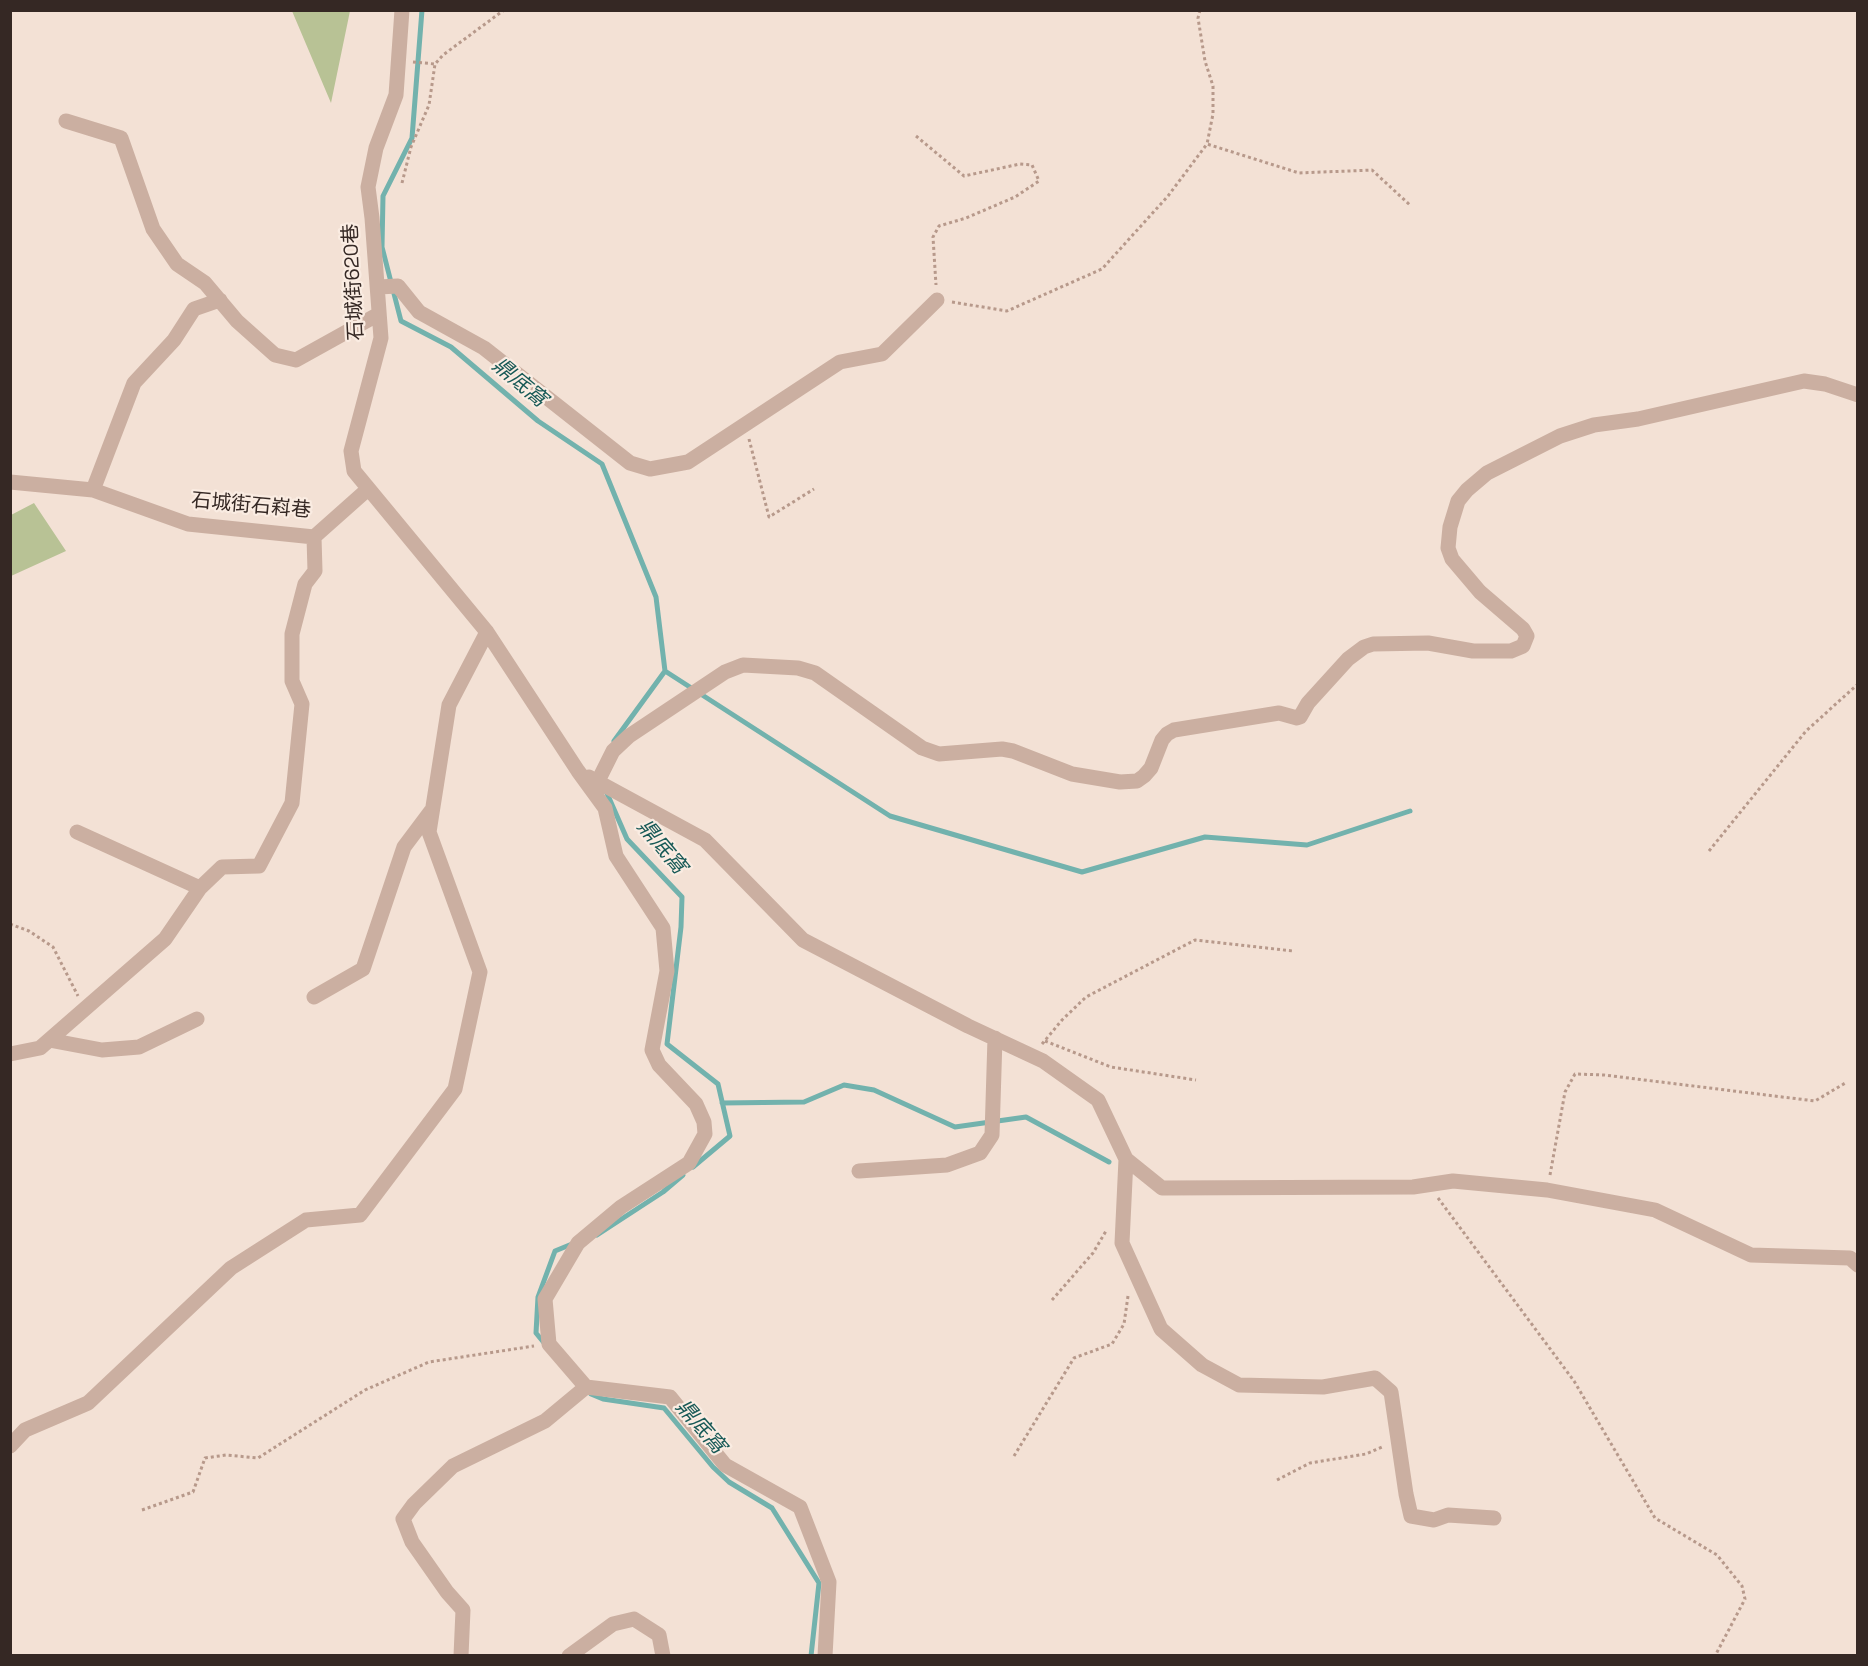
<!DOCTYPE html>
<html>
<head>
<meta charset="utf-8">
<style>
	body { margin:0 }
	#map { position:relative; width:1868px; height:1666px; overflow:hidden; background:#f3e1d5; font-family:"Space Grotesk",sans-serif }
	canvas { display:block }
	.frame { position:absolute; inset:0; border:12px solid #352824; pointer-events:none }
</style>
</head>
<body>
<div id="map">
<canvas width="1868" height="1666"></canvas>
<div class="frame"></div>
</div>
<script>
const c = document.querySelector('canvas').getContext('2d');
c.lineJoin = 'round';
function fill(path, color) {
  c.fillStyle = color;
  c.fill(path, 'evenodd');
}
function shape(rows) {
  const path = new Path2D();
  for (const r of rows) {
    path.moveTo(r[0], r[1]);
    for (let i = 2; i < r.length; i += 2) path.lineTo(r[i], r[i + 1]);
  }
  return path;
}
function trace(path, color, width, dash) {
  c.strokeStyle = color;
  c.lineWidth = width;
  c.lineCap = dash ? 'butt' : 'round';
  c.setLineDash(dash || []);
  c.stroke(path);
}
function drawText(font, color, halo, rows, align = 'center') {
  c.font = font + ' "Space Grotesk","Noto Sans TC",sans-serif';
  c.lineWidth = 4.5;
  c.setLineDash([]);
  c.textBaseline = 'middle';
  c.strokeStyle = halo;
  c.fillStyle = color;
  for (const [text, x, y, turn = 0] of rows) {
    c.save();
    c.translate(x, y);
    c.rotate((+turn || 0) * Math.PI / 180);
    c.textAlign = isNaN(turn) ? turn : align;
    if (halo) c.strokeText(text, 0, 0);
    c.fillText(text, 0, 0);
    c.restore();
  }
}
const green = shape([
	[292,11,350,11,331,103],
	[34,503,66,551,11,576,11,515]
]);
const stream = shape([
	[422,10,412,138,383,196,382,247,401,321,451,347,538,421,602,464,656,597,665,671,614,741],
	[665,671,890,816,1082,872,1205,837,1307,845,1410,811],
	[606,791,627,839,682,897,681,927,667,1044,718,1084,730,1136,693,1167],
	[722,1103,804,1102,844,1085,874,1090,955,1127,1026,1117,1109,1162],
	[597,1235,663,1192,683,1175],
	[545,1344,536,1333,538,1297,555,1251,572,1244],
	[591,1394,603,1399,664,1408,713,1467,729,1482,772,1508,819,1583,811,1656]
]);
const path = shape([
	[1200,10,1198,18,1205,61,1213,86,1213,114,1207,144],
	[413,62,435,64],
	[916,136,964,176,1020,164,1032,165,1039,181,1015,197,966,218,939,226,933,237,936,285],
	[402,183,411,147,429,105,435,64,443,55,504,10],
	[952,302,1007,311,1102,269,1168,196,1207,144,1299,173,1372,170,1411,206],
	[749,439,769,517,814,489],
	[1709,851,1806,731,1858,684],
	[10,924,29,931,53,947,78,996],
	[1045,1041,1111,1067,1196,1080],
	[1042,1044,1062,1020,1086,997,1195,940,1293,951],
	[1550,1175,1565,1092,1575,1074,1604,1075,1815,1101,1847,1082],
	[1438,1198,1574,1381,1655,1518,1717,1555,1742,1586,1745,1599,1715,1656],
	[1052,1300,1093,1253,1106,1231],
	[1014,1456,1074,1358,1112,1344,1124,1324,1128,1296],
	[1277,1480,1310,1463,1366,1454,1382,1447],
	[142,1510,193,1492,205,1458,226,1455,258,1458,365,1390,429,1362,534,1346]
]);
const minor = shape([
	[402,10,396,95,376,148,368,187,372,218,381,338,351,451,354,471,487,632,578,771,605,808,616,856,663,928,667,971,652,1050,659,1065,696,1104,704,1122,705,1134,689,1163,621,1207,578,1243,545,1299,549,1344,586,1387,670,1397,725,1465,800,1507,829,1582,825,1656],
	[66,121,121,138,153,229,177,264,205,283,237,321,275,355,296,360,377,315],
	[378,287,398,286,419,312,484,348,630,463,650,469,688,462,840,362,882,354,937,300],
	[10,482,93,490,188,524,314,537,368,489],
	[93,490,134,383,174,340,194,309,220,300],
	[589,777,705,840,803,940,968,1026,1043,1061,1098,1100,1126,1159,1122,1243,1161,1329,1202,1365,1239,1385,1323,1387,1375,1378,1391,1392,1406,1494,1411,1516,1434,1520,1448,1515,1494,1518],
	[598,781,613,751,629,736,725,672,743,665,798,668,815,673,922,748,939,754,1002,749,1013,751,1072,774,1120,782,1137,781,1144,776,1151,768,1162,740,1167,734,1174,730,1279,713,1297,718,1300,717,1308,703,1348,659,1364,647,1373,644,1428,643,1473,651,1511,651,1523,646,1527,636,1523,629,1480,592,1452,559,1448,548,1450,527,1458,501,1467,490,1487,473,1560,436,1594,425,1638,419,1804,381,1825,384,1858,395],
	[77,832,200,888],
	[314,997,363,969,404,847,431,811],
	[49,1040,102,1050,139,1047,197,1019],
	[10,1054,40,1048,165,939,200,888,222,867,259,866,292,803,302,704,292,681,292,634,305,584,315,571,314,537],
	[1126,1159,1162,1188,1413,1187,1453,1181,1547,1190,1655,1210,1751,1255,1850,1258,1858,1265],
	[859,1171,947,1165,980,1153,992,1135,995,1038],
	[10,1446,25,1430,88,1403,231,1268,306,1220,360,1215,455,1089,480,972,429,832,449,705,487,632],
	[461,1656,463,1610,447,1592,412,1542,403,1519,414,1504,453,1466,545,1421,586,1387],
	[569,1656,613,1624,634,1619,659,1635,663,1656]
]);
const streetNames = [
	["石城街620巷",354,282,-93],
	["石城街石嵙巷",251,506,5]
];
const waterNames = [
	["鼎底窩",519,383,40],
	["鼎底窩",661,847,50],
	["鼎底窩",700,1427,49]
];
fill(green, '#b8c295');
trace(stream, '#72b2ad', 5);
trace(path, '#b7998b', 3, [3, 3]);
trace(minor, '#cbafa1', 15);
drawText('20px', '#352824', '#faece2', streetNames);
drawText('italic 21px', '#175956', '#faece2', waterNames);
</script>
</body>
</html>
